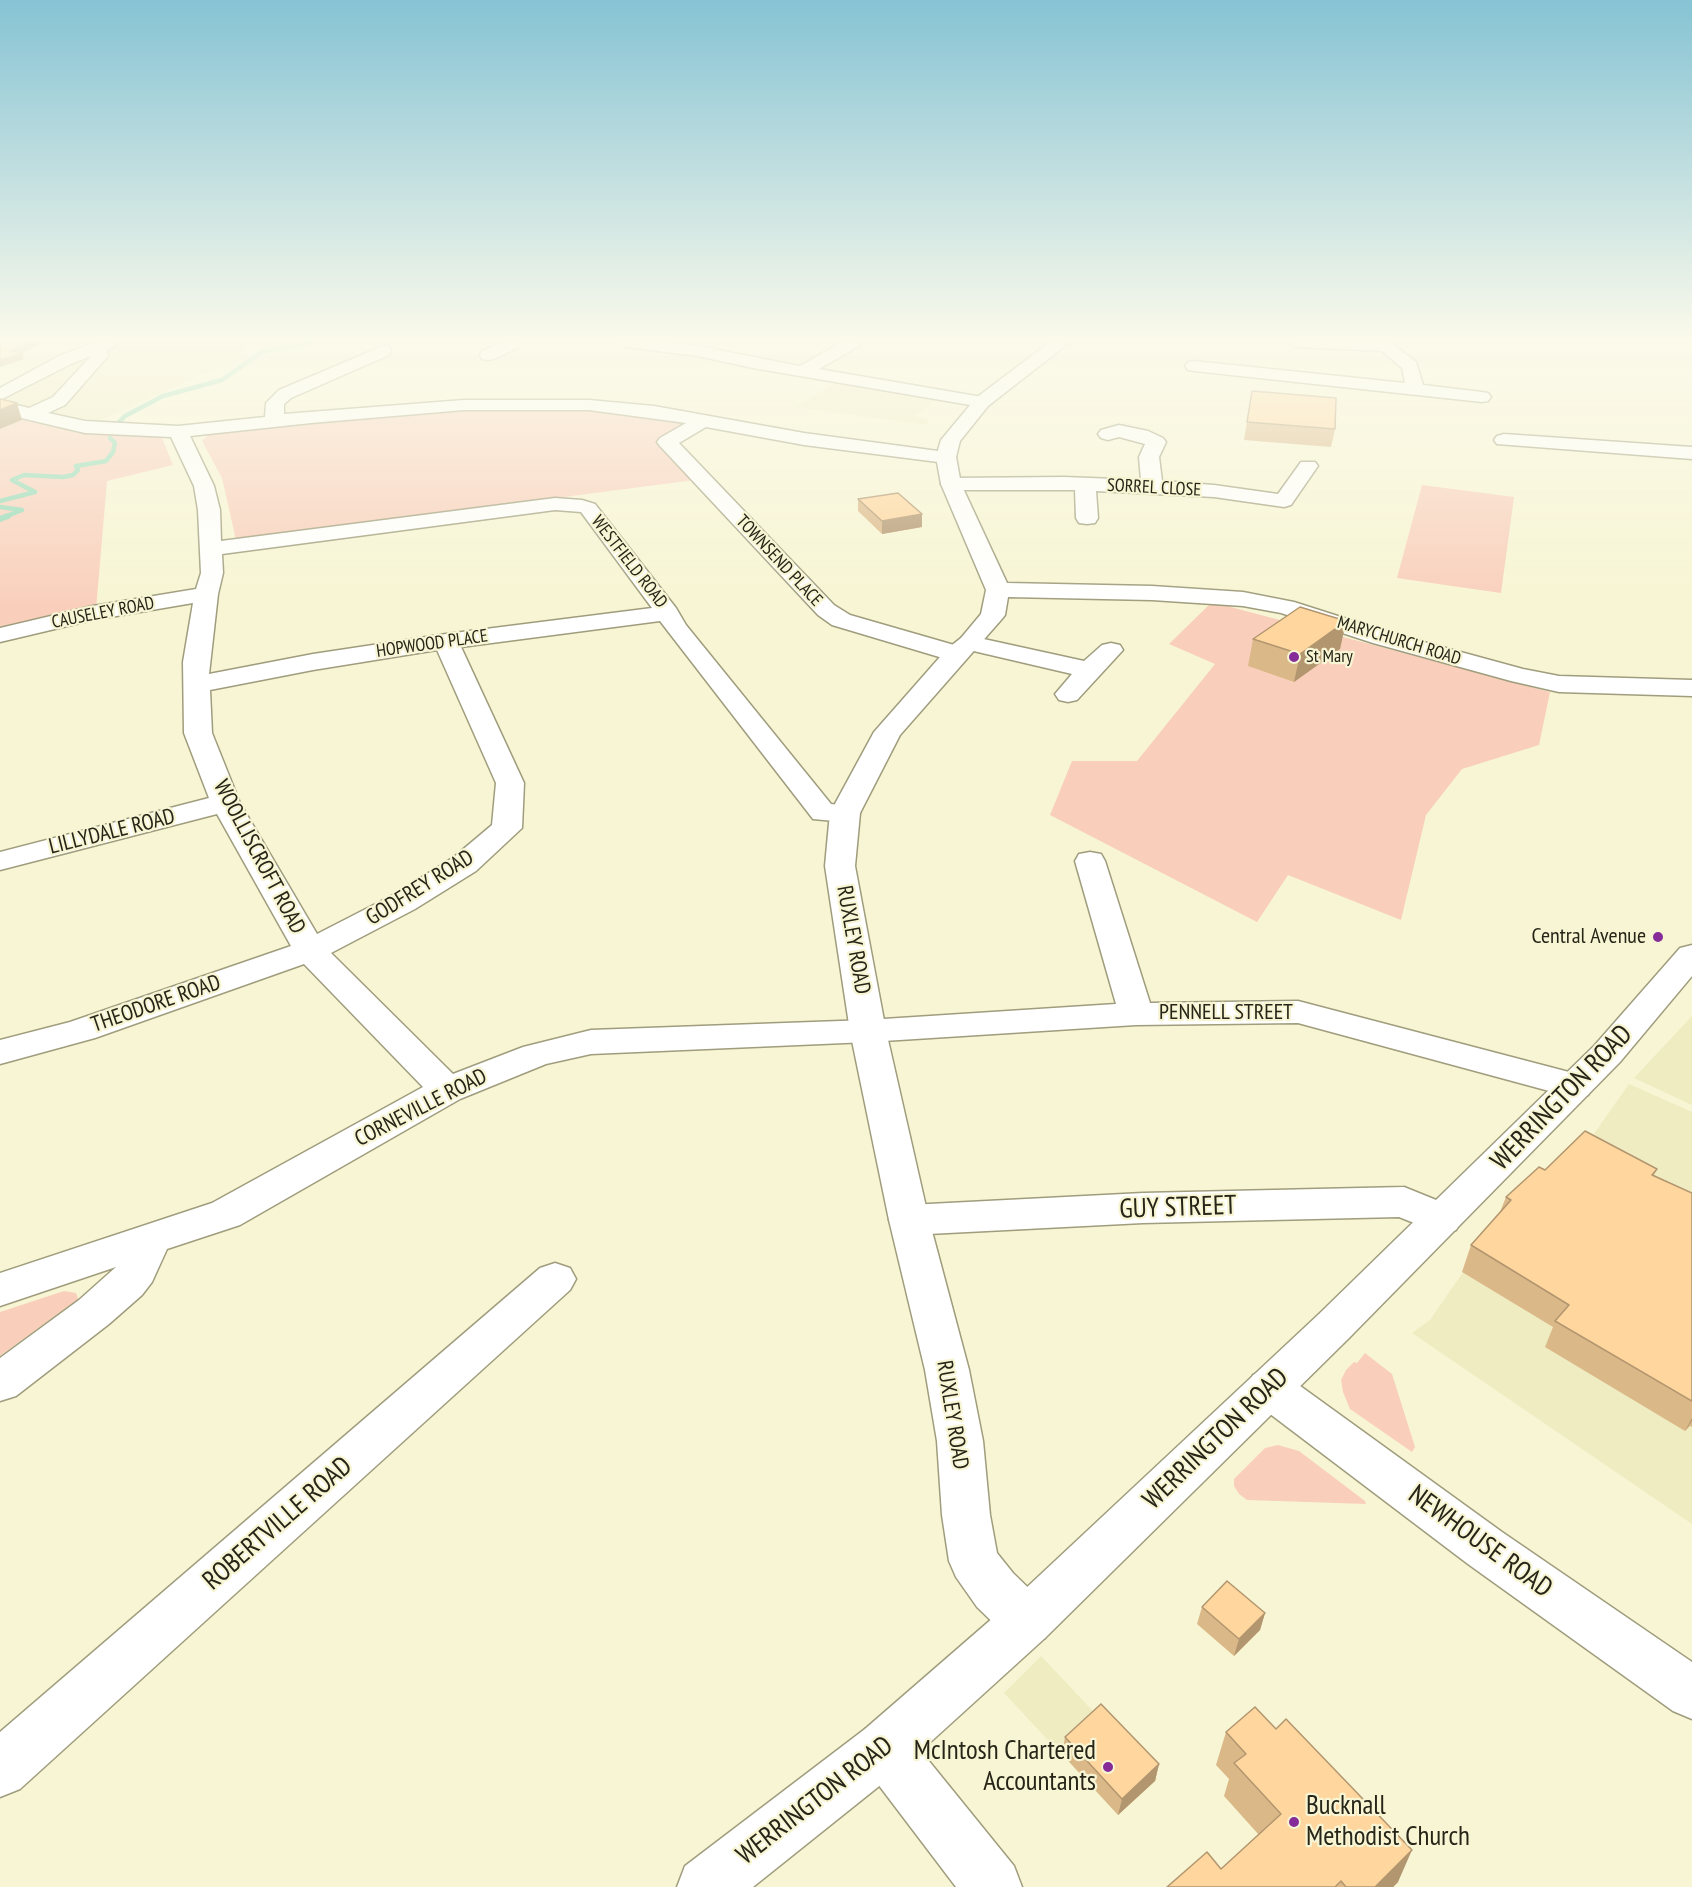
<!DOCTYPE html>
<html>
<head>
<meta charset="utf-8">
<style>
	body { margin:0 }
	canvas { display:block; background:#f7f5d3 }
</style>
</head>
<body>
<canvas width="1692" height="1887"></canvas>
<script>
const c = document.querySelector('canvas').getContext('2d');
c.lineJoin = 'round';
function fill(path, color) {
  c.fillStyle = color;
  c.fill(path, 'evenodd');
}
function shape(rows) {
  const path = new Path2D();
  for (const r of rows) {
    path.moveTo(r[0], r[1]);
    for (let i = 2; i < r.length; i += 2) path.lineTo(r[i], r[i + 1]);
  }
  return path;
}
function trace(path, color, width, dash) {
  c.strokeStyle = color;
  c.lineWidth = width;
  c.lineCap = dash ? 'butt' : 'round';
  c.setLineDash(dash || []);
  c.stroke(path);
}
function drawText(font, color, halo, rows, align = 'center') {
  c.font = font + ' "PT Sans Narrow",sans-serif';
  c.lineWidth = 4.5;
  c.setLineDash([]);
  c.textBaseline = 'middle';
  c.strokeStyle = halo;
  c.fillStyle = color;
  for (const [text, x, y, turn = 0] of rows) {
    c.save();
    c.translate(x, y);
    c.rotate((+turn || 0) * Math.PI / 180);
    c.textAlign = isNaN(turn) ? turn : align;
    if (halo) c.strokeText(text, 0, 0);
    c.fillText(text, 0, 0);
    c.restore();
  }
}
const built = shape([
	[86,342,250,342,231,362,85,427,0,407,0,394],
	[838,382,938,399,915,416,929,419,926,425,795,407],
	[1692,1016,1692,1105,1634,1078],
	[1629,1084,1692,1112,1692,1524,1412,1333,1430,1320,1497,1223,1591,1138],
	[1041,1656,1157,1779,1118,1815,1004,1693]
]);
const green = shape([
	[572,407,682,421,684,424,656,442,694,480,236,540,222,478,202,441,211,432,455,408],
	[22,420,99,434,151,436,162,438,173,465,107,481,96,609,0,632,0,429],
	[1422,485,1514,497,1501,593,1397,578],
	[1212,602,1550,692,1539,745,1462,769,1426,815,1401,920,1288,875,1257,922,1050,815,1072,761,1137,761,1215,664,1169,644],
	[64,1291,76,1293,78,1299,0,1356,0,1312],
	[1365,1353,1392,1374,1415,1447,1412,1452,1350,1409,1343,1392,1341,1380,1346,1370,1354,1362,1357,1363],
	[1278,1445,1299,1451,1365,1501,1366,1504,1247,1500,1239,1494,1234,1486,1234,1479,1265,1448]
]);
const streamFar1 = shape([
	[118,423,125,416,163,396,222,380,262,352,313,342],
	[0,501,35,492,12,480,24,475,63,477,73,475,78,470,76,466,106,461,113,452,115,443,110,438],
	[0,507,22,510],
	[4,517,22,510]
]);
const stream = shape([
	[0,519,8,516]
]);
const street = shape([
	[503,342,524,342,522,346,494,359,488,360,482,359,480,355,482,351,503,342],
	[618,342,662,342,698,346,800,366,842,342,861,342,859,346,819,369,982,397,988,398,991,402,988,406,982,407,753,368,698,356,626,347,618,342],
	[1288,342,1390,342,1416,362,1423,385,1482,392,1488,393,1491,397,1488,401,1482,402,1194,371,1188,370,1185,366,1188,362,1194,361,1405,383,1402,368,1382,351,1296,347,1288,342],
	[88,345,107,348,108,356,65,405,48,413,85,421,178,426,265,417,266,403,279,390,383,346,389,347,391,351,389,355,291,398,284,404,284,414,464,400,589,400,654,406,804,433,953,453,956,457,953,461,946,463,804,445,706,427,679,443,834,605,850,615,961,647,958,643,961,638,970,636,1084,661,1102,645,1111,643,1120,645,1123,650,1077,700,1068,702,1059,700,1055,694,1072,674,965,649,969,654,965,659,956,662,832,625,818,615,660,446,657,442,660,438,686,423,589,410,464,410,311,423,190,436,214,486,220,510,221,541,555,498,582,500,595,504,676,608,686,625,831,804,855,807,860,813,855,819,845,822,813,819,660,621,461,647,524,783,522,828,476,871,415,909,331,953,453,1074,523,1047,591,1030,868,1020,1116,1004,1075,861,1079,854,1090,852,1101,854,1105,861,1150,1003,1298,1001,1588,1077,1593,1086,1588,1095,1575,1098,1298,1023,1136,1025,868,1042,591,1054,546,1064,460,1099,240,1225,167,1249,152,1282,142,1295,109,1324,16,1396,0,1401,0,1358,79,1300,116,1267,0,1306,0,1273,212,1203,423,1087,304,964,95,1038,0,1064,0,1040,70,1022,291,946,217,814,0,870,0,852,209,798,184,733,183,662,193,603,93,620,0,642,0,628,93,606,196,589,201,573,198,510,194,486,171,437,85,433,0,413,0,401,29,408,53,397,91,356,82,354,80,350,88,345],
	[555,510,581,512,652,608,446,634,313,654,209,674,218,594,223,573,222,554,555,510],
	[437,650,496,783,492,825,454,857,393,895,317,934,240,803,212,733,210,690,313,670,437,650],
	[1119,425,1148,431,1163,438,1166,442,1159,457,1162,481,1214,485,1278,494,1301,462,1315,462,1318,466,1291,505,1284,507,1214,497,1096,491,1098,518,1095,523,1087,524,1079,523,1076,518,1075,490,951,490,944,488,941,484,944,480,951,478,1064,477,1141,480,1139,457,1145,444,1119,437,1108,440,1101,438,1098,434,1101,430,1119,425],
	[1504,434,1692,447,1692,459,1497,444,1494,440,1497,436,1504,434],
	[1404,1187,1456,1208,1462,1219,1456,1230,1442,1234,1399,1217,1143,1223,909,1235,895,1231,889,1220,895,1209,909,1205,1143,1193,1404,1187],
	[555,1263,570,1268,576,1279,570,1290,20,1789,0,1797,0,1732,540,1268,555,1263],
	[1269,1369,1285,1375,1502,1532,1692,1662,1692,1719,1673,1711,1468,1564,1253,1401,1246,1388,1253,1375,1269,1369],
	[884,1721,903,1729,1014,1866,1022,1887,956,1887,865,1767,857,1748,865,1729,884,1721]
]);
const secondary = shape([
	[96,342,117,342,115,346,71,364,0,400,0,388,59,356,96,342],
	[1050,342,1070,342,988,406,960,441,956,457,961,484,1007,583,1152,586,1243,592,1294,602,1391,633,1523,669,1559,676,1692,680,1692,696,1559,692,1511,681,1373,643,1281,613,1243,606,1152,600,1008,597,1005,615,1001,620,900,735,860,813,855,866,886,1031,929,1220,969,1370,983,1441,990,1515,997,1553,1013,1573,1045,1604,1053,1621,1045,1638,1027,1645,1009,1638,977,1607,956,1577,949,1561,942,1515,937,1441,925,1370,889,1220,850,1031,825,866,830,813,874,732,947,649,961,638,981,614,986,590,941,484,936,457,941,440,976,398,1050,342]
]);
const highway = shape([
	[1692,945,1692,976,1620,1062,1349,1338,1045,1638,903,1767,753,1887,677,1887,685,1866,865,1729,1009,1604,1319,1314,1594,1046,1680,948,1692,945]
]);
const wall = shape([
	[1252,391,1335,429,1331,447,1244,440],
	[858,499,922,514,922,527,882,534,858,511],
	[1346,621,1340,649,1294,682,1248,666,1253,639],
	[1657,1169,1654,1175,1692,1193,1692,1427,1690,1426,1685,1431,1545,1347,1553,1327,1462,1272,1471,1245,1500,1212,1506,1197,1545,1170],
	[1202,1607,1265,1613,1260,1630,1234,1656,1197,1624],
	[1226,1732,1398,1882,1393,1887,1167,1887,1221,1869,1259,1835,1224,1796,1229,1779,1216,1765],
	[1065,1737,1159,1764,1155,1781,1118,1815,1062,1754]
]);
const shadedWall = shape([
	[31,342,46,342,15,356,23,353,24,359,0,367,0,360,9,351],
	[17,403,22,420,0,429,0,410],
	[922,514,922,527,882,534,882,521],
	[1346,621,1340,649,1294,682,1300,654],
	[1692,1418,1692,1421,1685,1431],
	[1265,1613,1260,1630,1234,1656,1239,1639],
	[1159,1764,1155,1781,1118,1815,1122,1799],
	[1412,1850,1398,1882,1393,1887,1375,1887]
]);
const building = shape([
	[0,342,31,342,9,351,23,353,0,360,0,342],
	[1252,391,1336,398,1335,429,1247,422,1252,391],
	[0,399,17,403,0,410,0,399],
	[898,493,922,514,882,521,858,499,898,493],
	[1300,607,1346,621,1300,654,1253,639,1300,607],
	[1585,1131,1657,1169,1652,1175,1692,1193,1692,1401,1555,1321,1569,1305,1471,1245,1511,1200,1506,1197,1539,1167,1545,1170,1585,1131],
	[1227,1581,1265,1613,1239,1639,1202,1607,1227,1581],
	[1101,1704,1159,1764,1122,1799,1065,1737,1101,1704],
	[1255,1707,1276,1729,1286,1719,1412,1850,1375,1887,1346,1887,1341,1881,1335,1887,1167,1887,1207,1852,1221,1869,1281,1814,1234,1763,1246,1754,1226,1732,1255,1707]
]);
const markers = [
	[1294,657,6,"#852c98"],
	[1658,937,6,"#852c98"],
	[1108,1767,6,"#852c98"],
	[1294,1822,6,"#852c98"]
];
const farStreetnames = [
	["SORREL CLOSE",1154,488,3],
	["TOWNSEND PLACE",779,561,47],
	["WESTFIELD ROAD",629,562,52],
	["CAUSELEY ROAD",103,613,-11],
	["MARYCHURCH ROAD",1399,641,17],
	["HOPWOOD PLACE",432,644,-8]
];
const farPoinames = [
	["St Mary",1306,657]
];
const streetNames = [
	["LILLYDALE ROAD",112,832,-14],
	["WOOLLISCROFT ROAD",259,857,62],
	["GODFREY ROAD",420,888,-32],
	["RUXLEY ROAD",853,940,80],
	["THEODORE ROAD",156,1004,-19],
	["PENNELL STREET",1226,1013],
	["CORNEVILLE ROAD",421,1108,-27],
	["RUXLEY ROAD",952,1415,81]
];
const poiNames = [
	["Central Avenue",1646,937]
];
const nearStreetnames = [
	["WERRINGTON ROAD",1562,1098,-46],
	["GUY STREET",1178,1208,-2],
	["WERRINGTON ROAD",1216,1439,-44],
	["ROBERTVILLE ROAD",278,1524,-41],
	["NEWHOUSE ROAD",1480,1542,36],
	["WERRINGTON ROAD",815,1801,-38]
];
const nearPoinames = [
	["McIntosh Chartered",1096,1751],
	["Accountants",1096,1782],
	["Bucknall",1306,1806,"left"],
	["Methodist Church",1306,1837,"left"]
];
fill(built, '#efecc2');
fill(green, '#f9cfbc');
trace(streamFar1, '#94d9b7', 4.5);
trace(stream, '#94d9b7', 6);
trace(street, '#9f9d7d', 3);
trace(secondary, '#9f9d7d', 3);
trace(highway, '#9f9d7d', 3);
fill(street, '#fff');
fill(secondary, '#fff');
fill(highway, '#fff');
fill(wall, '#dbb888');
fill(shadedWall, '#b2966f');
fill(building, '#ffd69e');
trace(building, '#b2966f', 1.5);
const sky = c.createLinearGradient(0, 0, 0, 606);
sky.addColorStop(0, '#86c3d4');
sky.addColorStop(0.56, '#fbfaeb');
sky.addColorStop(1, '#fbfaeb00');
c.fillStyle = sky;
c.fillRect(0, 0, 1692, 606);
for (const [x, y, r, color] of markers) {
  const dot = new Path2D();
  dot.arc(x, y, r, 0, 2 * Math.PI);
  c.fillStyle = color;
  c.fill(dot);
  trace(dot, '#f7f5d3', 2);
}
drawText('18px', '#262518', '#f7f5d3', farStreetnames);
drawText('18px', '#262518', '#f7f5d3', farPoinames, 'left');
drawText('22px', '#262518', '#f7f5d3', streetNames);
drawText('22px', '#262518', '#f7f5d3', poiNames, 'right');
drawText('27px', '#262518', '#f7f5d3', nearStreetnames);
drawText('27px', '#262518', '#f7f5d3', nearPoinames, 'right');
</script>
</body>
</html>
